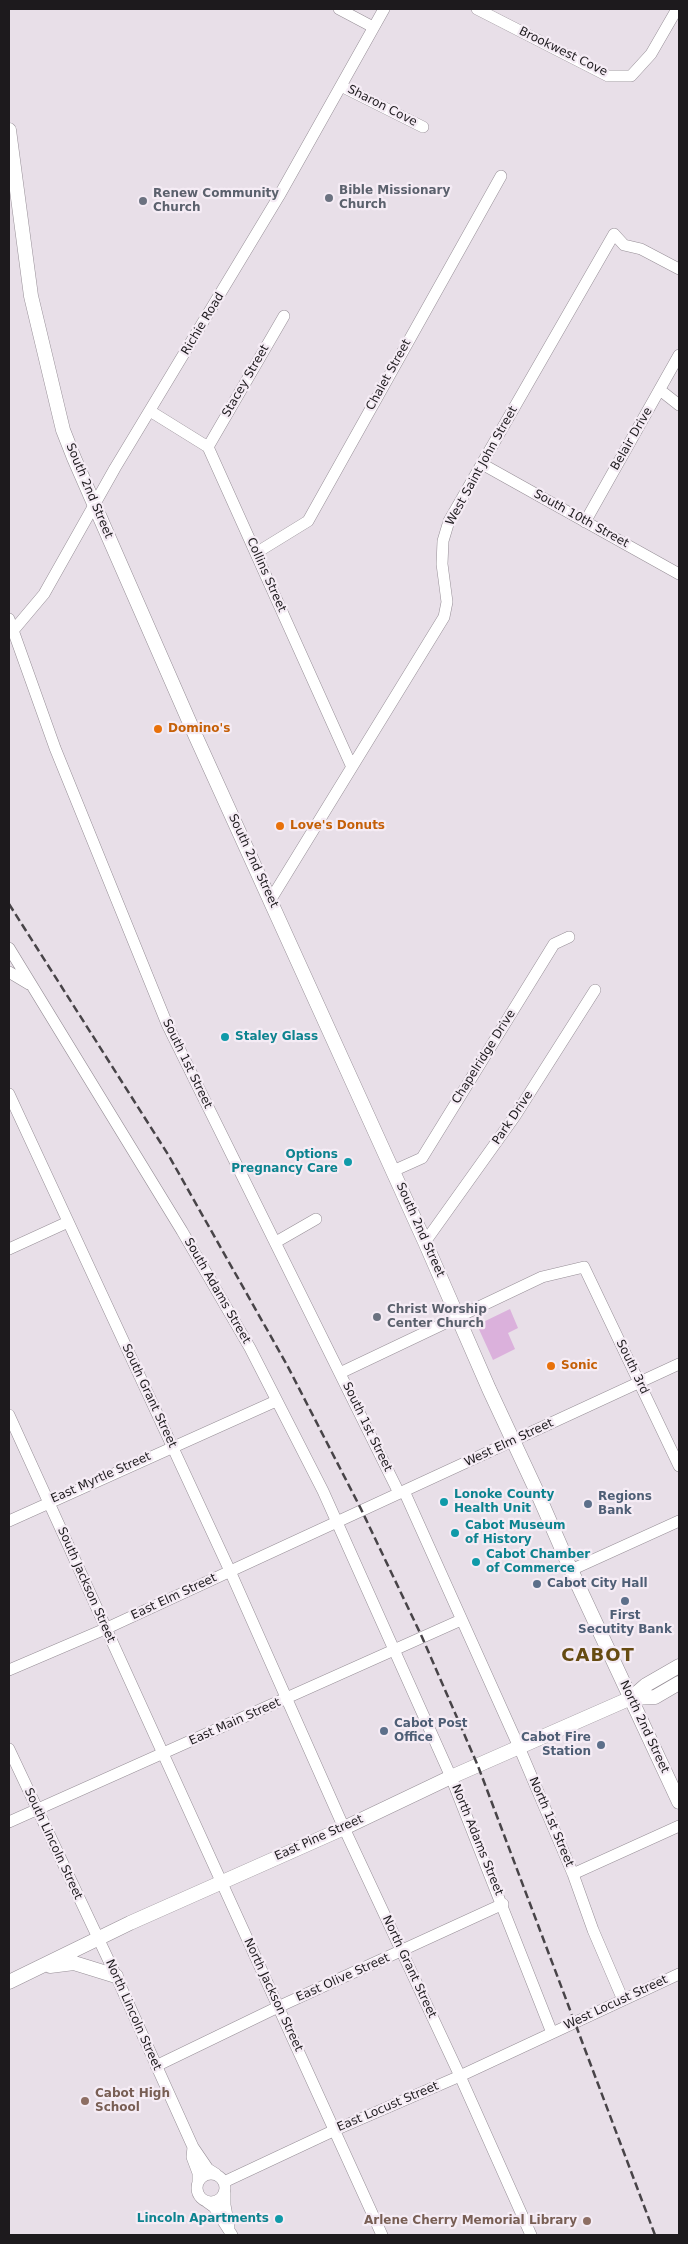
<!DOCTYPE html>
<html>
<head>
<meta charset="utf-8">
<style>
	body { margin:0 }
	#map { position:relative; width:688px; height:2244px; overflow:hidden; background:#e8dfe8; font-family:"DejaVu Sans",sans-serif }
	canvas { display:block }
	.frame { position:absolute; inset:0; border:10px solid #1d1a1d; pointer-events:none }
</style>
</head>
<body>
<div id="map">
<canvas width="688" height="2244"></canvas>
<div class="frame"></div>
</div>
<script>
const c = document.querySelector('canvas').getContext('2d');
c.lineJoin = 'round';
function fill(path, color) {
  c.fillStyle = color;
  c.fill(path, 'evenodd');
}
function shape(rows) {
  const path = new Path2D();
  for (const r of rows) {
    if (r.length === 3) {
      path.moveTo(r[0] + r[2], r[1]);
      path.arc(r[0], r[1], r[2], 0, 2 * Math.PI);
      continue;
    }
    path.moveTo(r[0], r[1]);
    for (let i = 2; i < r.length; i += 2) path.lineTo(r[i], r[i + 1]);
  }
  return path;
}
function trace(path, color, width, dash) {
  c.strokeStyle = color;
  c.lineWidth = width;
  c.lineCap = dash ? 'butt' : 'round';
  c.setLineDash(dash || []);
  c.stroke(path);
}
function drawText(font, color, halo, rows, align = 'center') {
  c.font = font + ' "DejaVu Sans",sans-serif';
  c.lineWidth = 4.5;
  c.setLineDash([]);
  c.textBaseline = 'middle';
  c.strokeStyle = halo;
  c.fillStyle = color;
  for (const [text, x, y, turn = 0] of rows) {
    c.save();
    c.translate(x, y);
    c.rotate((+turn || 0) * Math.PI / 180);
    c.textAlign = isNaN(turn) ? turn : align;
    if (halo) c.strokeText(text, 0, 0);
    c.fillText(text, 0, 0);
    c.restore();
  }
}
const green = shape([
	[510,1309,518,1328,508,1333,515,1349,493,1360,477,1325]
]);
const minor = shape([
	[339,9,373,27],
	[477,9,608,76,631,76,651,54,677,9],
	[341,86,423,127],
	[660,390,679,405],
	[150,411,208,447,351,765],
	[208,447,284,316],
	[482,464,679,574],
	[585,522,679,355],
	[256,553,308,521,501,176],
	[9,619,55,748,167,1024,399,1493],
	[12,632,44,594,115,468,279,196,384,9],
	[271,899,444,617,447,602,442,564,443,541,449,521,614,234,624,245,641,249,679,269],
	[9,948,182,1231,250,1348,323,1491,451,1777,552,2033],
	[9,972,29,984],
	[9,1094,230,1571,344,1828,460,2076,531,2235],
	[393,1171,422,1158,554,944,569,937],
	[276,1242,316,1219],
	[425,1242,515,1116,595,990],
	[9,1249,68,1222],
	[340,1373,542,1277,584,1267,679,1466],
	[9,1415,382,2235],
	[404,1491,519,1747,573,1874,593,1930,623,2000],
	[9,1521,276,1401],
	[571,1570,679,1521],
	[9,1670,105,1629,679,1364],
	[9,1749,116,1976,193,2147,208,2169,216,2174],
	[9,1822,461,1620],
	[573,1874,679,1826],
	[156,2066,278,2007,503,1904],
	[193,2147,192,2157,198,2173,198,2182],
	[211,2188,14],
	[224,2182,335,2130,460,2076,679,1974],
	[225,2193,225,2205,229,2227],
	[207,2202,214,2207,232,2235]
]);
const major = shape([
	[9,130,31,296,63,430,74,458,196,737,425,1242,489,1389,537,1492,571,1570,679,1802],
	[631,1698,655,1697,679,1683],
	[50,1966,74,1963,116,1976],
	[9,1982,130,1923,344,1828,451,1777,631,1698,646,1685,679,1666]
]);
const rail = shape([
	[9,904,169,1156,287,1365,361,1509,422,1637,478,1766,655,2235]
]);
const markers = [
	[329,198,5,"#6b7280"],
	[143,201,5,"#6b7280"],
	[158,729,5,"#e8710a"],
	[280,826,5,"#e8710a"],
	[225,1037,5,"#0f9aa8"],
	[348,1162,5,"#0f9aa8"],
	[377,1317,5,"#6b7280"],
	[551,1366,5,"#e8710a"],
	[444,1502,5,"#0f9aa8"],
	[588,1504,5,"#5c6f8a"],
	[455,1533,5,"#0f9aa8"],
	[476,1562,5,"#0f9aa8"],
	[537,1584,5,"#5c6f8a"],
	[625,1601,5,"#5c6f8a"],
	[384,1731,5,"#5c6f8a"],
	[601,1745,5,"#5c6f8a"],
	[85,2101,5,"#8d6e63"],
	[279,2219,5,"#0f9aa8"],
	[587,2221,5,"#8d6e63"]
];
const streetNames = [
	["Brookwest Cove",563,52,26],
	["Sharon Cove",382,106,27],
	["Richie Road",203,324,-59],
	["Chalet Street",389,375,-61],
	["Stacey Street",246,381,-60],
	["Belair Drive",632,439,-60],
	["West Saint John Street",482,466,-61],
	["South 2nd Street",89,491,67],
	["South 10th Street",581,519,29],
	["Collins Street",266,575,66],
	["South 2nd Street",253,861,65],
	["Chapelridge Drive",484,1057,-58],
	["South 1st Street",187,1064,64],
	["Park Drive",513,1118,-56],
	["South 2nd Street",420,1230,66],
	["South Adams Street",217,1291,60],
	["South 3rd",632,1367,64],
	["South Grant Street",149,1396,65],
	["South 1st Street",367,1427,64],
	["West Elm Street",509,1443,-25],
	["East Myrtle Street",101,1478,-24],
	["South Jackson Street",86,1585,66],
	["East Elm Street",174,1597,-25],
	["East Main Street",235,1722,-24],
	["North 2nd Street",644,1727,65],
	["North 1st Street",551,1822,67],
	["East Pine Street",319,1838,-24],
	["North Adams Street",477,1840,68],
	["South Lincoln Street",53,1844,65],
	["North Grant Street",409,1967,65],
	["East Olive Street",343,1978,-24],
	["North Jackson Street",273,1995,65],
	["West Locust Street",616,2003,-25],
	["North Lincoln Street",133,2015,66],
	["East Locust Street",388,2107,-23]
];
const worshipNames = [
	["Bible Missionary",339,191],
	["Church",339,205],
	["Renew Community",153,194],
	["Church",153,208],
	["Christ Worship",387,1310],
	["Center Church",387,1324]
];
const foodNames = [
	["Domino's",168,729],
	["Love's Donuts",290,826],
	["Sonic",561,1366]
];
const cultureNames = [
	["Staley Glass",235,1037],
	["Options",338,1155,"right"],
	["Pregnancy Care",338,1169,"right"],
	["Lonoke County",454,1495],
	["Health Unit",454,1509],
	["Cabot Museum",465,1526],
	["of History",465,1540],
	["Cabot Chamber",486,1555],
	["of Commerce",486,1569],
	["Lincoln Apartments",269,2219,"right"]
];
const serviceNames = [
	["Regions",598,1497],
	["Bank",598,1511],
	["Cabot City Hall",547,1584],
	["First",625,1616,"center"],
	["Secutity Bank",625,1630,"center"],
	["Cabot Post",394,1724],
	["Office",394,1738],
	["Cabot Fire",591,1738,"right"],
	["Station",591,1752,"right"]
];
const educationNames = [
	["Cabot High",95,2094],
	["School",95,2108],
	["Arlene Cherry Memorial Library",577,2221,"right"]
];
const districtNames = [
	["CABOT",598,1656]
];
fill(green, '#dbb1dc');
trace(minor, '#968e96', 12);
trace(major, '#968e96', 15);
trace(minor, '#fff', 11);
trace(major, '#fff', 14);
trace(rail, '#484448', 2.5, [8, 4]);
for (const [x, y, r, color] of markers) {
  const dot = new Path2D();
  dot.arc(x, y, r, 0, 2 * Math.PI);
  c.fillStyle = color;
  c.fill(dot);
  trace(dot, '#f5ecf5', 2);
}
drawText('12px', '#1d1a1d', '#f5ecf5', streetNames);
drawText('bold 12px', '#5b616d', '#f5ecf5', worshipNames, 'left');
drawText('bold 12px', '#c56008', '#f5ecf5', foodNames, 'left');
drawText('bold 12px', '#0d838f', '#f5ecf5', cultureNames, 'left');
drawText('bold 12px', '#4e5e75', '#f5ecf5', serviceNames, 'left');
drawText('bold 12px', '#785e54', '#f5ecf5', educationNames, 'left');
c.letterSpacing = '1px';
drawText('bold 18px', '#664b11', '#f5ecf5', districtNames);
c.letterSpacing = '0px';
</script>
</body>
</html>
